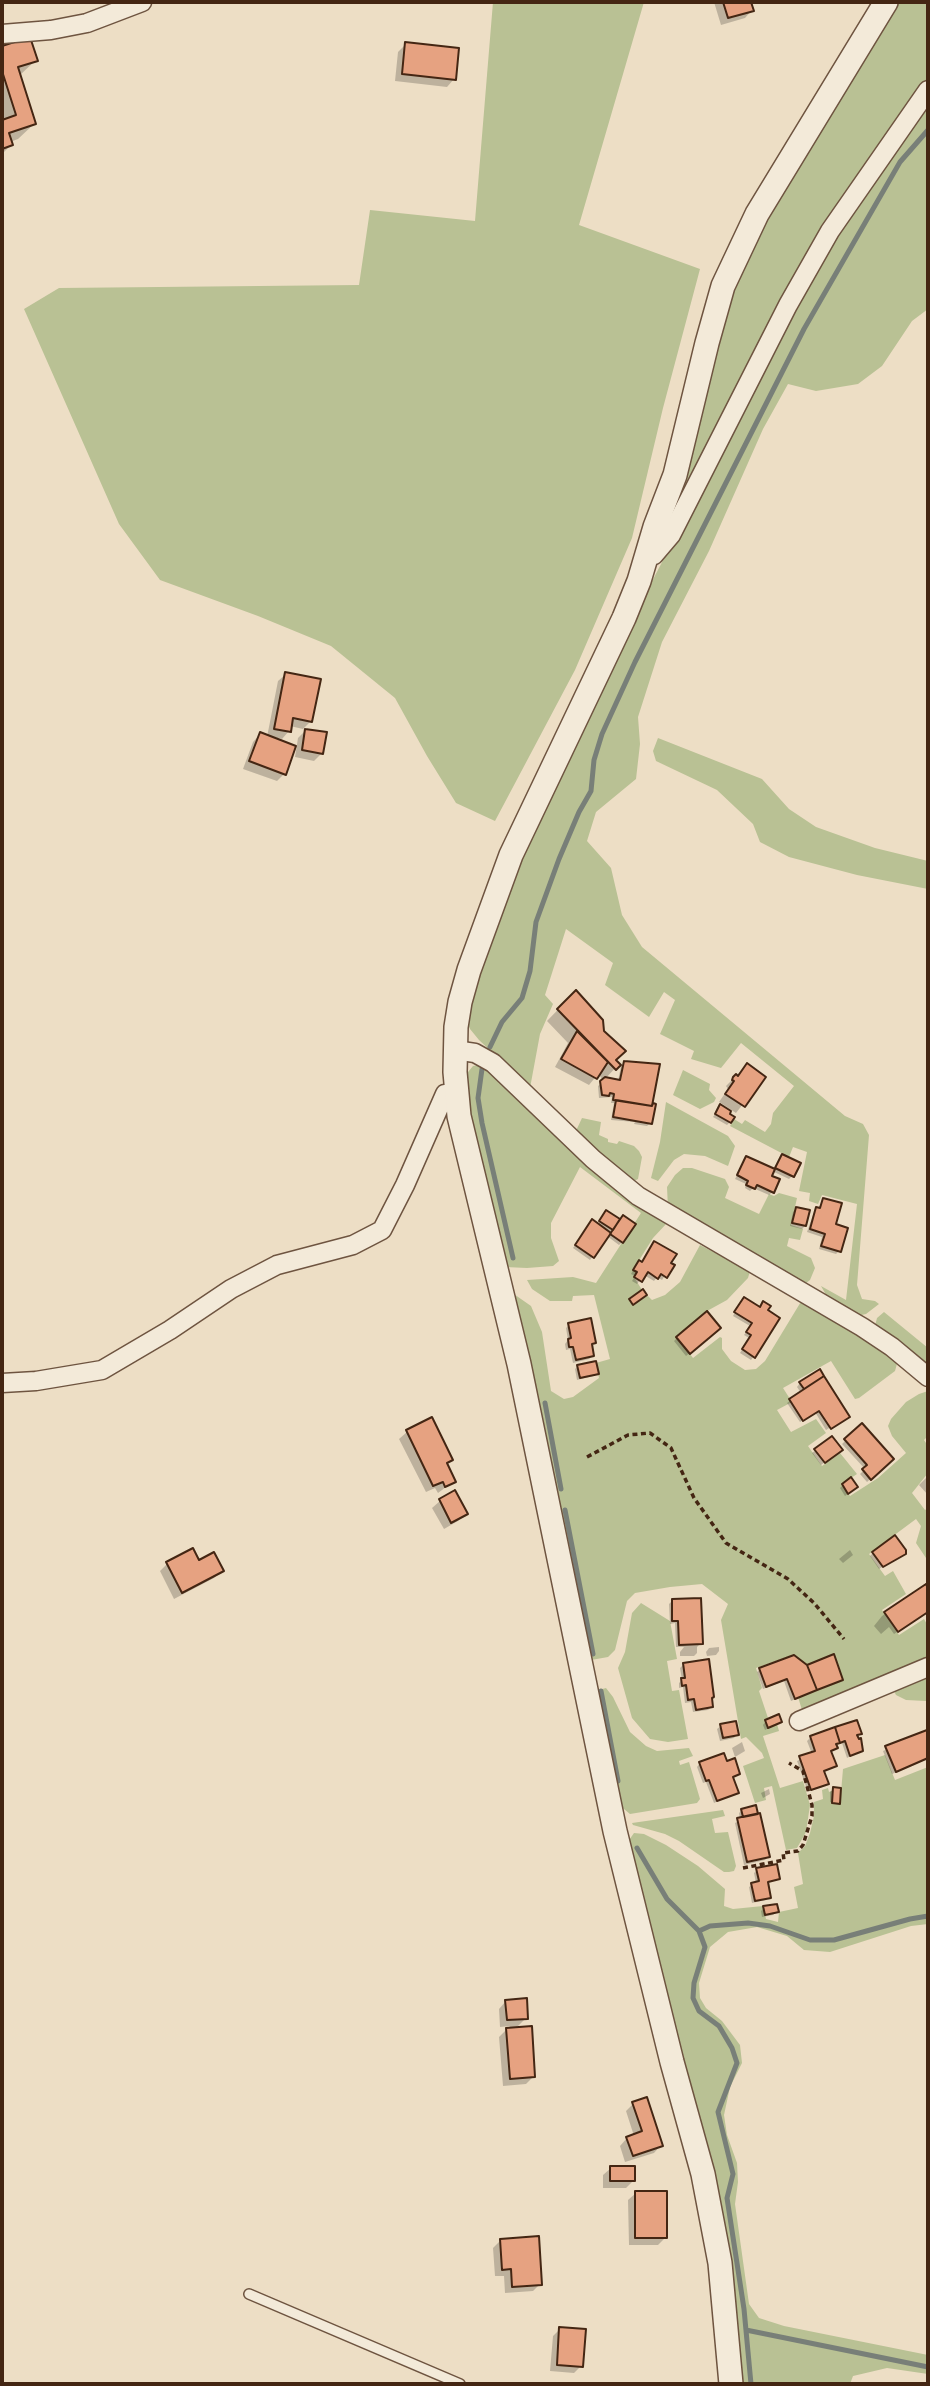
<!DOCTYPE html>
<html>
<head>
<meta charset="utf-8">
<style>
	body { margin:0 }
	#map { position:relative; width:930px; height:2386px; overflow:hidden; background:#eddec5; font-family:"EB Garamond",serif }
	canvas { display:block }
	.frame { position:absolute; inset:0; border:4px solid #442613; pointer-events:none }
</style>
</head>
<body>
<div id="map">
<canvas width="930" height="2386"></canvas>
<div class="frame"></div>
</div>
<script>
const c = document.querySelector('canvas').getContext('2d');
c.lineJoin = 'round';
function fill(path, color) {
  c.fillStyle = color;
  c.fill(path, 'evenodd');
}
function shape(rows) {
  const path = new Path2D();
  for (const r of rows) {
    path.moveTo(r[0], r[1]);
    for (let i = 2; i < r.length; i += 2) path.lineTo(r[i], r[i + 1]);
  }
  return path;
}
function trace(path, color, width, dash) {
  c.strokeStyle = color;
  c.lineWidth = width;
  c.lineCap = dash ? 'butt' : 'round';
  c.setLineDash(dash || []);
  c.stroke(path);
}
const green = shape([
	[493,2,644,2,579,225,700,269,663,408,632,538,575,670,495,821,456,803,427,756,395,698,331,646,258,616,160,580,119,524,24,309,59,288,359,285,370,210,475,221],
	[894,2,928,2,928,79,915,95,667,529,742,257],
	[928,99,928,309,912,321,882,366,858,384,816,391,788,384,763,429,709,551,662,642,638,717,640,744,636,779,596,812,587,841,611,868,622,915,642,947,845,1116,863,1124,869,1135,857,1285,862,1299,875,1301,879,1304,866,1314,857,1316,829,1300,821,1286,846,1300,857,1204,822,1195,818,1204,809,1201,810,1193,799,1191,807,1152,793,1147,789,1157,730,1126,734,1119,742,1124,745,1120,765,1132,771,1124,773,1113,794,1086,741,1043,721,1068,691,1059,694,1051,660,1034,675,1000,664,992,649,1017,605,985,613,963,566,929,545,995,553,1004,540,1034,530,1088,479,1040,470,1029,465,1018,508,876,613,656,836,229],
	[658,738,762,779,789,809,816,827,875,848,928,861,928,889,857,875,789,857,760,842,753,824,717,790,656,761,653,751],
	[479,1065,485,1068,519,1098,618,1193,667,1223,653,1238,633,1270,637,1272,634,1277,642,1290,629,1298,633,1305,647,1295,652,1300,665,1295,680,1282,700,1245,750,1271,748,1278,727,1300,707,1311,677,1337,693,1358,720,1337,722,1338,722,1349,731,1361,745,1370,756,1369,765,1361,802,1300,863,1336,898,1360,895,1371,859,1398,855,1399,831,1361,783,1388,792,1402,777,1410,791,1432,816,1419,826,1433,808,1446,822,1466,840,1453,857,1474,842,1484,850,1496,878,1478,906,1453,892,1436,888,1426,891,1419,906,1402,919,1394,928,1391,928,1436,924,1440,928,1446,928,1473,912,1493,925,1510,928,1508,928,1561,916,1543,921,1526,916,1519,869,1554,885,1576,893,1571,906,1594,882,1610,899,1635,924,1619,928,1626,928,1661,802,1710,798,1697,843,1680,834,1655,807,1665,793,1655,756,1668,762,1688,759,1691,768,1718,765,1720,768,1728,777,1724,779,1731,763,1736,780,1788,803,1781,810,1805,806,1832,797,1848,786,1850,772,1786,764,1788,766,1800,755,1803,743,1766,764,1758,762,1753,746,1737,741,1739,721,1620,728,1604,702,1584,670,1587,635,1593,627,1601,615,1650,608,1657,591,1660,511,1292,531,1306,542,1332,551,1391,564,1399,573,1397,599,1378,596,1363,610,1359,594,1295,573,1296,572,1301,550,1301,532,1289,527,1280,573,1277,596,1283,641,1213,580,1167,551,1223,551,1238,559,1261,553,1266,527,1268,505,1267,473,1136,466,1084,468,1072,473,1066],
	[683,1070,710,1084,709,1090,716,1098,714,1102,700,1109,673,1095],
	[666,1102,728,1136,735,1146,728,1166,705,1156,684,1154,674,1160,658,1181,651,1178,660,1142],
	[582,1118,601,1122,599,1135,608,1139,608,1142,617,1144,619,1141,634,1146,639,1151,642,1157,638,1179,634,1181,628,1176,575,1133],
	[683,1168,692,1168,725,1179,729,1187,725,1198,759,1214,769,1194,774,1196,779,1193,797,1198,791,1225,803,1229,800,1240,789,1238,787,1246,811,1258,815,1268,810,1280,805,1284,668,1208,667,1187,675,1175],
	[884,1312,928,1348,928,1368,875,1326,877,1318],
	[641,1603,670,1621,677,1659,667,1661,672,1691,679,1690,688,1739,668,1742,650,1739,632,1718,618,1668,625,1652,632,1613],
	[928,1675,928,1704,926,1701,906,1700,896,1695,893,1689],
	[606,1688,613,1697,630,1732,646,1746,657,1751,689,1748,693,1756,679,1761,680,1765,689,1762,700,1799,697,1803,630,1814,618,1804,595,1691],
	[885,1755,895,1780,928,1767,928,1924,911,1926,830,1952,804,1950,787,1936,757,1927,728,1932,710,1947,699,1983,700,1998,706,2008,722,2021,740,2045,742,2063,730,2087,724,2115,727,2135,737,2163,738,2182,735,2204,749,2304,759,2318,784,2326,928,2355,928,2374,887,2368,853,2376,850,2384,739,2384,627,1843,634,1833,644,1834,666,1845,698,1866,725,1889,724,1906,733,1909,763,1906,766,1919,778,1922,779,1912,798,1908,794,1887,803,1884,798,1853,805,1846,810,1833,814,1816,814,1802,823,1799,822,1790,828,1788,829,1792,833,1790,832,1803,840,1804,843,1769],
	[723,1810,725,1816,712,1819,715,1833,728,1832,736,1866,734,1871,729,1872,724,1872,679,1841,665,1834,633,1825,632,1823]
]);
const shadow = shape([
	[714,2,750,2,752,10,745,18,721,25],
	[29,39,36,60,19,76,34,124,18,139,10,142,11,145,2,154,2,47],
	[406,44,454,79,447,87,395,81,398,52],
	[286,674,311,721,303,729,290,726,289,731,282,739,273,737,284,774,277,781,243,769,253,742,260,734,267,737,278,681],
	[306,730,322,753,314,761,295,757,298,738],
	[575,992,602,1032,614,1060,618,1065,605,1079,618,1081,621,1066,624,1063,651,1105,654,1105,650,1123,647,1126,634,1124,635,1122,611,1120,614,1103,611,1103,612,1097,599,1098,598,1086,604,1081,598,1074,589,1085,555,1067,568,1043,547,1021],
	[747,1065,764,1077,736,1113,719,1102,728,1089,726,1086],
	[720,1107,730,1122,727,1125,713,1117],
	[783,1156,792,1176,789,1179,772,1171,770,1177,772,1192,769,1195,753,1188,750,1191,745,1188,746,1184,735,1179,746,1158,774,1171],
	[824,1200,839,1251,836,1254,819,1249,822,1237,807,1232,814,1212,819,1209],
	[796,1209,805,1226,802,1229,790,1226,793,1212],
	[606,1212,619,1221,622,1242,619,1245,607,1236,590,1260,573,1248,589,1225,597,1225],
	[652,1246,672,1265,662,1280,657,1277,654,1281,644,1275,637,1284,632,1281,635,1276,631,1274,636,1265,641,1263],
	[741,1302,759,1309,754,1356,751,1360,740,1353,749,1338,744,1335,750,1326,733,1316],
	[569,1325,594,1343,591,1347,593,1356,589,1359,573,1363,570,1349,566,1350,565,1344,568,1340,566,1328],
	[716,1331,686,1356,674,1341,677,1338],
	[578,1366,597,1373,593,1376,577,1380,575,1369],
	[819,1371,848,1416,826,1430,815,1412,800,1422,787,1403,801,1393,797,1387,800,1383],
	[431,1420,451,1459,446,1465,454,1481,438,1493,435,1488,426,1492,399,1439,407,1432],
	[862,1425,892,1459,867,1482,860,1474,865,1469,842,1444],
	[816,1450,837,1453,821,1465,812,1453],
	[928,1476,928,1495,919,1485],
	[843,1485,853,1490,845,1496,840,1488],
	[454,1493,466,1513,458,1521,444,1529,432,1508,440,1501],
	[850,1550,853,1555,843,1563,839,1559],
	[873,1553,900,1556,879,1569,870,1556],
	[199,1562,222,1571,214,1578,174,1599,160,1571,167,1564],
	[925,1587,928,1592,928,1611,894,1634,889,1627,881,1634,874,1626,882,1616],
	[672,1601,701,1643,697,1647,697,1653,694,1656,680,1656,680,1652,684,1647,676,1647,675,1623,670,1624,669,1604],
	[719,1647,719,1651,716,1655,707,1656,706,1652,709,1648],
	[683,1665,710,1699,711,1707,708,1710,693,1712,691,1702,685,1703,683,1687,679,1688,679,1683,682,1680,680,1668],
	[807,1667,841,1680,791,1701,784,1681,763,1689,757,1672,760,1669],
	[766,1721,780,1722,765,1730,763,1725],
	[856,1722,860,1733,856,1737,861,1750,847,1758,842,1743,835,1746,836,1748,830,1752,835,1766,823,1772,827,1783,808,1792,797,1761,812,1754,807,1741,810,1738],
	[721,1726,737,1734,734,1738,720,1741,717,1729],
	[926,1732,928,1738,928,1759,892,1774,883,1751],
	[742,1742,745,1751,735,1757,732,1748],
	[700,1763,726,1763,738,1774,731,1778,737,1792,714,1803,706,1782,703,1783,697,1767],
	[769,1789,770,1794,763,1798,761,1793],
	[834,1789,838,1803,838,1804,830,1802,830,1792],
	[742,1810,768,1857,765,1860,744,1865,735,1823,740,1820,739,1813],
	[757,1870,778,1879,766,1884,769,1897,766,1900,752,1903,749,1887,756,1883,754,1873],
	[764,1908,777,1912,773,1915,762,1917,761,1911],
	[506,2001,526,2018,515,2029,534,2076,526,2084,503,2086,499,2037,510,2026,500,2027,499,2009],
	[633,2104,661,2145,654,2153,625,2162,620,2146,627,2138,634,2136,626,2111],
	[611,2168,633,2181,626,2188,603,2188,603,2175],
	[636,2193,666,2237,658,2245,629,2245,628,2200],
	[501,2240,540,2284,533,2291,505,2293,504,2276,495,2276,493,2248],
	[560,2329,581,2366,574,2373,550,2371,553,2336]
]);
const stream = shape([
	[490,1047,502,1022,522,998,530,971,536,922,559,859,579,812,591,791,594,760,602,734,635,662,804,329,900,162,928,130],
	[482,1069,478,1098,482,1123,513,1258],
	[545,1403,561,1489],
	[565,1510,593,1654],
	[601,1691,618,1781],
	[637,1848,667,1899,699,1931,705,1947,694,1983,693,1998,699,2011,719,2026,732,2048,737,2063,718,2112,733,2174,727,2198,744,2309,751,2384],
	[699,1931,710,1926,748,1923,770,1926,810,1940,834,1940,910,1919,928,1916],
	[746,2330,928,2367]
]);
const building = shape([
	[723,2,751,2,754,11,728,18,723,2],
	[30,37,38,61,18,67,36,124,9,133,13,145,2,149,2,120,16,115,2,71,2,46,30,37],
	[405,42,459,48,456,80,402,74,405,42],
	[285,672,321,679,312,722,293,718,291,732,274,729,285,672],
	[305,729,327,732,323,754,302,750,305,729],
	[260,732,296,746,286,775,249,761,260,732],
	[576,990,603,1020,604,1031,626,1051,616,1060,621,1065,616,1070,557,1009,576,990],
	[577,1031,608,1062,597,1079,561,1059,577,1031],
	[624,1061,660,1064,652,1106,613,1100,614,1094,610,1093,609,1096,602,1095,600,1081,605,1077,620,1080,624,1061],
	[747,1063,766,1077,745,1107,725,1094,734,1081,732,1080,733,1077,736,1074,738,1076,747,1063],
	[616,1100,652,1106,653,1103,656,1104,652,1124,613,1117,616,1100],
	[720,1104,731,1111,730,1114,735,1117,731,1123,715,1114,720,1104],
	[782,1154,801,1163,794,1177,775,1168,782,1154],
	[746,1156,775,1169,772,1176,780,1179,774,1193,757,1185,755,1189,746,1185,748,1181,737,1175,746,1156],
	[823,1198,842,1203,836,1224,848,1228,841,1252,821,1246,825,1234,810,1229,816,1207,820,1208,823,1198],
	[796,1207,810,1210,806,1226,792,1223,796,1207],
	[606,1210,620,1219,613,1230,599,1221,606,1210],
	[623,1215,636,1224,623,1243,610,1234,623,1215],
	[592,1219,611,1233,594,1258,575,1245,592,1219],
	[654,1241,677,1254,671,1263,675,1265,667,1278,661,1274,658,1279,648,1272,642,1282,634,1277,637,1272,633,1270,639,1260,642,1262,654,1241],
	[643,1289,647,1295,633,1305,629,1299,643,1289],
	[744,1297,760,1307,763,1301,771,1306,768,1310,780,1318,755,1358,742,1349,751,1335,746,1332,752,1323,734,1312,744,1297],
	[707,1311,721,1328,690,1354,676,1337,707,1311],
	[591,1318,596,1343,592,1344,594,1356,576,1360,573,1347,569,1347,568,1339,571,1338,568,1323,591,1318],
	[596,1361,599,1374,580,1378,577,1365,596,1361],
	[820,1369,824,1376,804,1389,799,1382,820,1369],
	[824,1376,850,1417,831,1429,819,1411,803,1421,789,1399,824,1376],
	[432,1417,453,1460,447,1463,456,1482,445,1487,443,1482,433,1486,406,1430,432,1417],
	[862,1423,894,1459,871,1480,862,1469,867,1465,844,1439,862,1423],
	[832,1436,843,1450,825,1463,814,1449,832,1436],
	[851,1477,858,1487,848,1494,842,1484,851,1477],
	[455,1490,468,1514,451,1523,439,1499,455,1490],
	[895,1535,906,1550,906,1554,883,1567,872,1552,895,1535],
	[193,1548,199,1560,214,1552,224,1571,182,1593,166,1562,193,1548],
	[926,1584,928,1589,928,1612,898,1632,884,1612,926,1584],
	[701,1598,703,1644,679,1645,678,1621,672,1621,672,1599,701,1598],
	[834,1654,843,1680,817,1690,807,1665,834,1654],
	[794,1655,807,1665,817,1690,795,1699,787,1679,766,1687,759,1668,794,1655],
	[709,1659,714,1697,712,1698,713,1707,696,1710,694,1699,688,1700,686,1685,682,1686,681,1678,685,1678,683,1663,709,1659],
	[779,1714,782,1722,768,1728,765,1720,779,1714],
	[857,1720,862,1734,857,1735,859,1739,861,1738,863,1751,850,1756,845,1741,840,1743,835,1727,857,1720],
	[736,1721,739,1735,723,1738,720,1724,736,1721],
	[835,1727,840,1743,836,1744,838,1748,831,1751,837,1766,824,1771,829,1784,811,1790,799,1756,815,1751,810,1736,835,1727],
	[927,1730,928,1758,896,1772,885,1746,927,1730],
	[724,1753,727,1761,735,1758,740,1774,733,1777,739,1793,717,1801,709,1780,706,1781,699,1762,724,1753],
	[833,1787,841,1788,840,1804,832,1803,833,1787],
	[756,1805,758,1814,743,1817,741,1809,756,1805],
	[760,1813,770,1857,747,1862,737,1818,760,1813],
	[777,1864,780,1879,768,1882,771,1898,755,1901,751,1883,759,1881,756,1868,777,1864],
	[777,1904,779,1912,765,1915,763,1906,777,1904],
	[527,1998,528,2019,507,2020,505,2000,527,1998],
	[532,2026,535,2077,510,2079,506,2028,532,2026],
	[647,2097,663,2146,633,2156,626,2137,642,2131,632,2102,647,2097],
	[610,2166,635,2166,635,2181,610,2181,610,2166],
	[635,2191,667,2191,667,2238,635,2238,635,2191],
	[539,2236,542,2285,512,2287,511,2269,502,2270,500,2239,539,2236],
	[559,2327,586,2329,583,2367,557,2365,559,2327]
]);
const path = shape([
	[587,1457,628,1435,650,1433,671,1448,694,1498,726,1543,788,1579,814,1603,844,1639],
	[743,1868,784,1860,783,1853,798,1851,803,1845,812,1816,812,1805,803,1771,789,1763]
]);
const service = shape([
	[249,2294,460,2384]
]);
const minor = shape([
	[2,34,51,30,87,23,142,2],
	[647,555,654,555,671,535,788,305,830,231,928,90],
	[455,1050,475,1053,493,1063,593,1159,638,1196,862,1327,892,1347,928,1377],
	[2,1383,36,1381,102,1370,170,1330,231,1289,277,1265,353,1245,382,1230,405,1185,445,1094,456,1093],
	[799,1721,928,1667]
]);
const tertiary = shape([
	[731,2384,720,2263,703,2174,672,2062,615,1831,519,1364,459,1116,455,1072,456,1027,460,1002,469,970,511,855,624,618,639,581,655,527,675,475,707,343,723,286,757,214,886,2]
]);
fill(green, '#b9c194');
fill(shadow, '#0003');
trace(stream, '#787f78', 5);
fill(building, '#e6a281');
trace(building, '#442613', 2);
trace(service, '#6e5440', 12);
trace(minor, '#6e5440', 21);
trace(tertiary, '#6e5440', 26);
trace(path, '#442613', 3.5, [5, 3.5]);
trace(service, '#f3ead9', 9);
trace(minor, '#f3ead9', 18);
trace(tertiary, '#f3ead9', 23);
</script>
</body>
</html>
